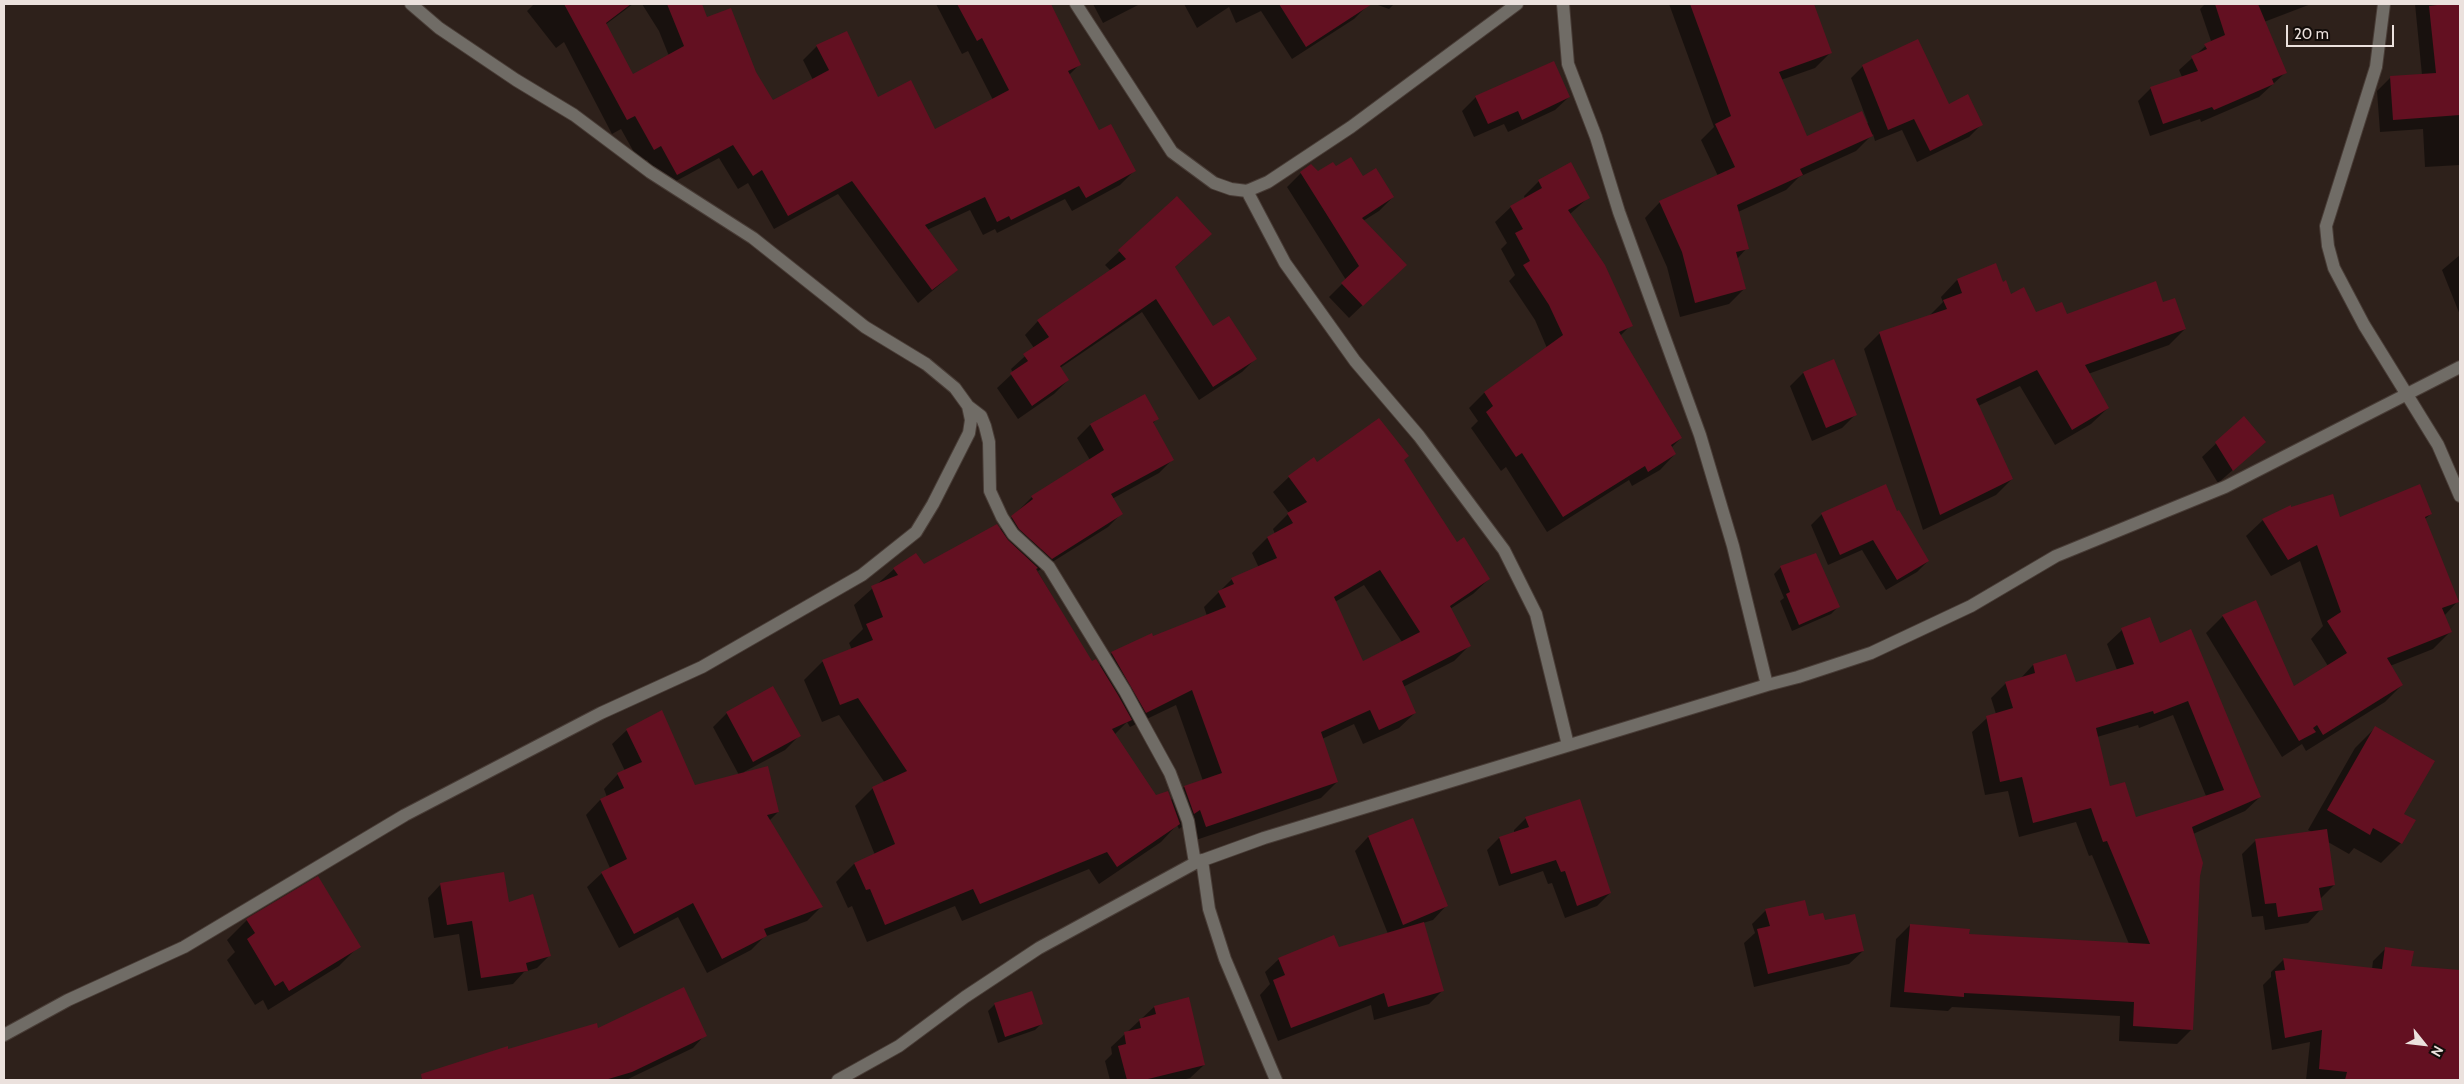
<!DOCTYPE html>
<html>
<head>
<meta charset="utf-8">
<style>
	body { margin:0 }
	#map { position:relative; width:2464px; height:1084px; overflow:hidden; background:#2e211b; font-family:Cabin,sans-serif }
	canvas { display:block }
	.frame { position:absolute; inset:0; border:5px solid #ebe1dd; pointer-events:none }
	.north { position:absolute; left:2399px; top:1019px; width:50px; height:50px; -webkit-text-stroke:4px #120c09; paint-order:stroke; rotate:119deg; font-size:14px; font-weight:700; line-height:20px; text-align:center; color:#ebe1dd }
	.north::after { content:''; display:block; margin:auto; width:18px; height:22px; background:#ebe1dd; clip-path:polygon(50% 0,100% 100%,50% 72%,0 100%) }
	.scale { position:absolute; left:2286px; top:25px; width:108px; height:22px; box-sizing:border-box; border:2px solid #ebe1dd; border-top:0; padding-left:6px; font-size:15px; line-height:18px; white-space:nowrap; color:#ebe1dd; -webkit-text-stroke:4px #120c09; paint-order:stroke }
</style>
</head>
<body>
<div id="map">
<canvas width="2464" height="1084"></canvas>
<div class="frame"></div>
<div class="north">N</div>
<div class="scale">20 m</div>
</div>
<script>
const c = document.querySelector('canvas').getContext('2d');
c.lineJoin = 'round';
function fill(path, color) {
  c.fillStyle = color;
  c.fill(path, 'evenodd');
}
function shape(rows) {
  const path = new Path2D();
  for (const r of rows) {
    path.moveTo(r[0], r[1]);
    for (let i = 2; i < r.length; i += 2) path.lineTo(r[i], r[i + 1]);
  }
  return path;
}
function trace(path, color, width, dash) {
  c.strokeStyle = color;
  c.lineWidth = width;
  c.lineCap = dash ? 'butt' : 'round';
  c.setLineDash(dash || []);
  c.stroke(path);
}
const shadow = shape([
	[534,4,633,4,605,25,632,76,669,56,659,31,642,4,698,4,707,19,755,73,773,102,813,80,803,60,817,46,877,98,934,131,993,100,968,51,962,54,936,4,1036,4,1039,8,1050,4,1079,65,1068,76,1099,132,1134,171,1120,185,1072,211,1065,199,997,233,995,229,983,235,970,210,927,230,957,270,918,303,838,194,774,229,748,183,738,189,719,158,663,188,647,160,640,163,621,129,612,134,564,42,556,48,527,11],
	[1093,4,1140,4,1103,23],
	[1184,4,1366,4,1368,5,1354,19,1292,59,1261,11,1236,23,1229,7,1197,28],
	[1375,4,1394,4,1389,9],
	[1669,4,1813,4,1830,53,1815,68,1781,80,1807,138,1868,123,1851,78,1863,66,1948,106,1981,125,1969,137,1917,162,1902,130,1875,141,1873,134,1856,151,1799,177,1786,190,1738,212,1747,248,1737,259,1744,289,1729,304,1680,317,1667,267,1645,218,1660,202,1718,176,1701,140,1714,127],
	[2205,4,2311,4,2264,22,2285,73,2259,97,2201,122,2200,119,2150,136,2138,101,2151,88,2182,77,2179,70,2211,41,2200,9],
	[2415,4,2460,4,2460,165,2425,167,2423,129,2380,132,2377,91,2390,78,2422,75],
	[1476,97,1569,97,1555,110,1508,132,1504,124,1474,137,1462,111],
	[1335,168,1363,178,1393,197,1379,211,1363,221,1391,278,1349,318,1329,297,1346,280,1287,187,1301,173,1318,173],
	[1539,181,1588,198,1570,214,1631,325,1620,336,1681,438,1671,448,1675,454,1660,470,1632,486,1629,480,1547,532,1506,467,1501,471,1471,428,1478,421,1469,408,1484,393,1547,348,1535,320,1509,281,1515,275,1501,249,1507,243,1495,222,1511,207,1525,199,1524,196],
	[1177,198,1196,248,1174,268,1213,328,1255,359,1242,372,1199,400,1142,312,1060,368,1068,380,1054,394,1018,419,997,388,1013,373,1011,369,1034,348,1025,335,1038,321,1111,271,1105,265],
	[2460,255,2460,315,2442,270],
	[1995,265,2002,283,2011,295,2035,314,2066,316,2162,304,2185,329,2169,345,2088,374,2108,408,2091,424,2055,445,2020,386,1978,406,2012,479,1996,495,1923,530,1864,349,1880,333,1929,316,1943,302,1941,297,1957,280],
	[1833,360,1855,415,1842,428,1812,441,1790,386,1803,373],
	[2243,418,2250,455,2218,483,2202,457],
	[1157,419,1152,424,1172,460,1159,473,1112,499,1121,514,1108,527,1038,571,1035,567,1092,663,1099,666,1112,653,1151,634,1153,637,1207,616,1204,607,1232,579,1259,568,1252,553,1267,538,1275,534,1273,529,1289,513,1273,492,1289,477,1317,463,1403,461,1457,544,1489,579,1473,594,1450,609,1469,646,1454,661,1403,687,1415,713,1399,728,1363,744,1354,724,1322,739,1337,782,1321,798,1190,842,1184,825,1179,829,1177,825,1161,842,1099,884,1089,869,962,921,955,906,867,942,852,906,848,908,836,882,854,864,875,855,855,806,873,788,885,783,839,715,822,722,804,680,822,662,852,650,849,643,863,629,854,605,894,569,923,566,999,530,1032,497,1090,460,1077,438,1090,425],
	[1364,585,1402,642,1362,662,1335,602],
	[1176,705,1203,781,1184,787,1170,801,1156,797,1114,735,1127,722,1130,727],
	[2291,508,2339,518,2431,514,2425,519,2458,601,2444,616,2450,632,2433,649,2390,666,2402,685,2385,702,2306,751,2302,744,2282,757,2206,633,2223,616,2255,602,2294,687,2328,666,2311,639,2323,626,2300,561,2271,576,2246,536,2263,520],
	[1896,513,1928,561,1917,572,1886,590,1862,550,1828,565,1811,525,1822,514],
	[1781,567,1838,607,1831,614,1792,631,1780,601,1784,598,1774,574],
	[2122,630,2159,645,2260,797,2245,811,2193,834,2199,876,2191,1030,2177,1044,2119,1041,2120,1016,1952,1007,1948,1011,1890,1007,1896,939,1910,925,1968,935,2129,944,2092,855,2089,856,2076,822,2019,837,2008,791,1985,795,1972,732,1987,718,1996,714,1991,698,2006,683,2020,679,2033,665,2066,655,2075,684,2117,670,2107,644],
	[2173,715,2206,796,2135,819,2110,787,2097,737,2138,725,2139,728],
	[727,713,799,736,785,750,744,772,778,812,769,821,821,907,807,921,764,937,751,950,707,973,678,917,619,948,587,887,602,873,610,868,586,815,600,800,607,797,604,789,618,774,625,771,612,744,627,730,695,786,739,775,713,727],
	[2375,728,2403,814,2401,843,2381,863,2354,848,2349,854,2328,842,2334,885,2320,899,2321,909,2308,923,2265,930,2263,916,2252,917,2242,854,2256,840,2312,832,2308,830,2355,748],
	[1526,818,1610,893,1597,906,1565,918,1552,883,1548,884,1543,871,1499,886,1487,850,1499,838,1514,833,1514,830],
	[1412,820,1446,906,1433,920,1423,923,1442,991,1429,1004,1374,1020,1371,1005,1278,1041,1260,995,1270,984,1265,972,1279,959,1338,949,1388,934,1355,851,1368,837],
	[441,884,508,903,550,955,537,968,524,972,513,984,468,991,459,934,434,938,428,898],
	[1766,910,1824,922,1863,951,1849,964,1754,987,1744,943,1755,933,1752,924],
	[247,920,359,946,339,966,268,1010,263,1000,255,1005,227,960,235,952,227,940],
	[2386,948,2410,968,2460,971,2460,1080,2306,1080,2310,1042,2272,1050,2263,985,2271,977,2271,972,2284,959,2372,969,2373,961],
	[995,1004,1042,1023,1035,1030,998,1043,988,1011],
	[1154,1007,1204,1065,1190,1078,1182,1080,1110,1080,1105,1061,1112,1054,1111,1047],
	[598,1030,705,1035,693,1048,626,1080,420,1080,424,1076,508,1050]
]);
const building = shape([
	[564,4,631,4,606,23,633,74,684,46,667,4,702,4,707,17,731,8,756,72,773,100,829,70,816,45,847,31,878,97,911,80,935,129,1009,90,982,38,977,41,957,4,1051,4,1081,65,1068,71,1099,130,1111,124,1136,171,1086,198,1079,186,1011,220,1009,216,997,222,985,197,925,225,958,270,932,290,852,181,788,216,762,170,753,176,733,145,677,175,661,146,654,150,635,116,627,120],
	[1279,4,1372,4,1306,47],
	[1690,4,1814,4,1832,53,1779,72,1807,136,1862,111,1873,136,1800,169,1803,175,1737,205,1749,249,1736,252,1746,289,1695,303,1682,252,1659,201,1735,167,1715,124,1731,116],
	[2215,4,2258,4,2287,73,2272,79,2274,84,2235,101,2214,110,2212,107,2163,124,2150,87,2198,71,2191,56,2207,49,2204,44,2225,35],
	[2445,4,2460,4,2460,115,2393,120,2390,76,2436,73,2429,6],
	[1918,39,1949,104,1968,94,1983,125,1930,151,1914,119,1888,130,1862,65],
	[1554,61,1570,97,1522,120,1518,111,1488,124,1475,96],
	[1351,157,1363,176,1376,168,1394,197,1362,218,1407,265,1363,306,1341,283,1359,266,1300,172,1311,164,1318,171,1333,162,1336,166],
	[1571,162,1590,198,1568,210,1605,265,1633,326,1619,332,1682,438,1671,445,1676,454,1648,472,1645,466,1563,517,1522,453,1516,457,1486,412,1493,406,1484,392,1563,335,1549,305,1523,265,1530,261,1515,233,1523,229,1510,206,1542,188,1538,180],
	[1177,196,1212,234,1175,267,1213,326,1229,316,1257,359,1213,387,1156,299,1060,366,1069,380,1032,406,1010,373,1028,361,1023,354,1049,337,1037,320,1126,259,1118,250],
	[1996,263,2003,282,2006,280,2011,294,2024,287,2036,312,2062,302,2067,314,2156,281,2163,302,2175,298,2186,329,2085,365,2109,408,2072,430,2037,370,1976,399,2013,479,1940,515,1879,332,1947,309,1943,300,1962,293,1957,279],
	[1834,359,1857,415,1826,428,1803,372],
	[1145,394,1159,419,1153,422,1174,460,1111,494,1123,514,1052,559,1019,529,1011,516,1033,499,1031,496,1104,450,1090,424],
	[2244,416,2266,442,2233,471,2215,442],
	[1379,418,1409,456,1404,460,1457,542,1464,537,1490,579,1450,606,1471,646,1402,681,1416,713,1379,730,1370,710,1321,732,1338,782,1206,827,1200,810,1194,814,1184,786,1222,773,1192,690,1146,713,1111,652,1152,633,1153,636,1226,607,1218,591,1234,584,1231,578,1277,558,1267,537,1293,523,1287,513,1307,502,1288,476,1314,457,1317,462],
	[1380,570,1420,632,1363,661,1334,597],
	[1886,484,1897,511,1899,510,1929,561,1897,580,1873,540,1840,555,1821,513],
	[2420,484,2432,514,2425,517,2459,602,2442,608,2452,632,2387,658,2403,685,2323,735,2317,725,2313,728,2316,732,2299,741,2222,615,2256,600,2294,686,2347,653,2327,621,2341,612,2317,545,2288,560,2262,519,2291,505,2291,507,2333,494,2340,517],
	[997,524,1008,540,1038,568,1036,569,1092,661,1096,659,1118,695,1132,720,1112,729,1156,795,1168,791,1180,824,1117,867,1107,852,980,904,973,889,885,925,870,889,866,890,854,863,895,844,872,787,907,771,858,698,840,705,822,660,873,640,866,624,883,617,871,586,898,575,893,568,916,553,924,564],
	[1816,553,1840,607,1799,625,1786,594,1790,592,1780,566],
	[2150,617,2160,643,2191,629,2261,797,2192,827,2203,863,2200,876,2193,1030,2133,1026,2134,1002,1964,993,1964,997,1904,992,1910,924,1970,929,1969,934,2150,944,2107,841,2103,842,2091,808,2033,823,2022,777,2000,782,1986,716,2013,708,2005,682,2035,673,2033,664,2066,654,2076,682,2134,664,2121,628],
	[2188,701,2224,790,2136,817,2125,782,2110,786,2096,728,2153,711,2154,714],
	[773,686,801,736,753,762,726,712],
	[662,710,695,785,768,766,779,812,767,815,823,907,764,929,767,936,722,959,693,903,634,934,601,872,627,859,600,799,624,788,617,773,642,762,626,729],
	[2375,726,2435,761,2404,814,2416,820,2402,844,2373,828,2370,835,2327,810],
	[1580,799,1611,893,1577,906,1565,871,1561,872,1556,860,1511,874,1499,837,1529,827,1525,817],
	[1413,818,1448,906,1403,925,1368,836],
	[2327,829,2335,885,2319,888,2323,910,2278,917,2276,903,2265,904,2255,839],
	[504,872,509,902,533,894,551,956,526,963,528,971,481,978,472,921,447,925,440,883],
	[318,876,361,947,289,991,283,981,275,986,247,939,255,933,246,919],
	[1805,900,1809,916,1823,913,1825,920,1855,914,1864,951,1768,974,1757,929,1770,926,1765,909],
	[1424,922,1444,991,1388,1007,1384,993,1291,1028,1273,980,1285,975,1278,958,1334,935,1339,947],
	[2385,947,2414,951,2411,966,2460,970,2460,1080,2345,1080,2347,1072,2319,1069,2322,1030,2285,1038,2275,971,2285,970,2283,958,2382,969],
	[684,987,707,1036,632,1072,605,1080,422,1080,421,1074,508,1046,508,1049,597,1023,598,1028],
	[1032,991,1043,1024,1005,1037,994,1003],
	[1189,997,1205,1065,1144,1080,1127,1080,1118,1046,1126,1044,1124,1032,1141,1028,1139,1019,1156,1014,1154,1006]
]);
const minor = shape([
	[1076,4,1172,152,1214,183,1231,189,1247,191,1268,182,1351,127,1517,4],
	[1563,4,1568,64,1596,137,1619,212,1700,435,1733,546,1767,685],
	[2384,4,2376,67,2326,226,2328,246,2334,268,2364,325,2438,445,2460,496],
	[1247,191,1285,263,1355,361,1419,436,1504,550,1536,614,1568,745],
	[968,406,981,416,985,426,989,442,990,491,1002,517,1013,534,1049,567,1125,691,1170,773,1188,821,1195,863],
	[1202,860,1209,909,1225,959,1276,1080],
	[4,1035,68,1000,184,947,405,815,601,713,702,667,862,575,916,532,933,504,969,433,971,420,968,406,955,388,926,364,865,327,753,238,650,172,574,115,516,80,439,28,411,4],
	[838,1080,899,1046,965,997,1039,948,1195,863,1264,838,1767,685,1798,677,1871,653,1971,606,2056,556,2225,487,2460,367]
]);
fill(shadow, '#0007');
fill(building, '#631021');
trace(minor, '#483c36', 14);
trace(minor, '#706c66', 12);
</script>
</body>
</html>
